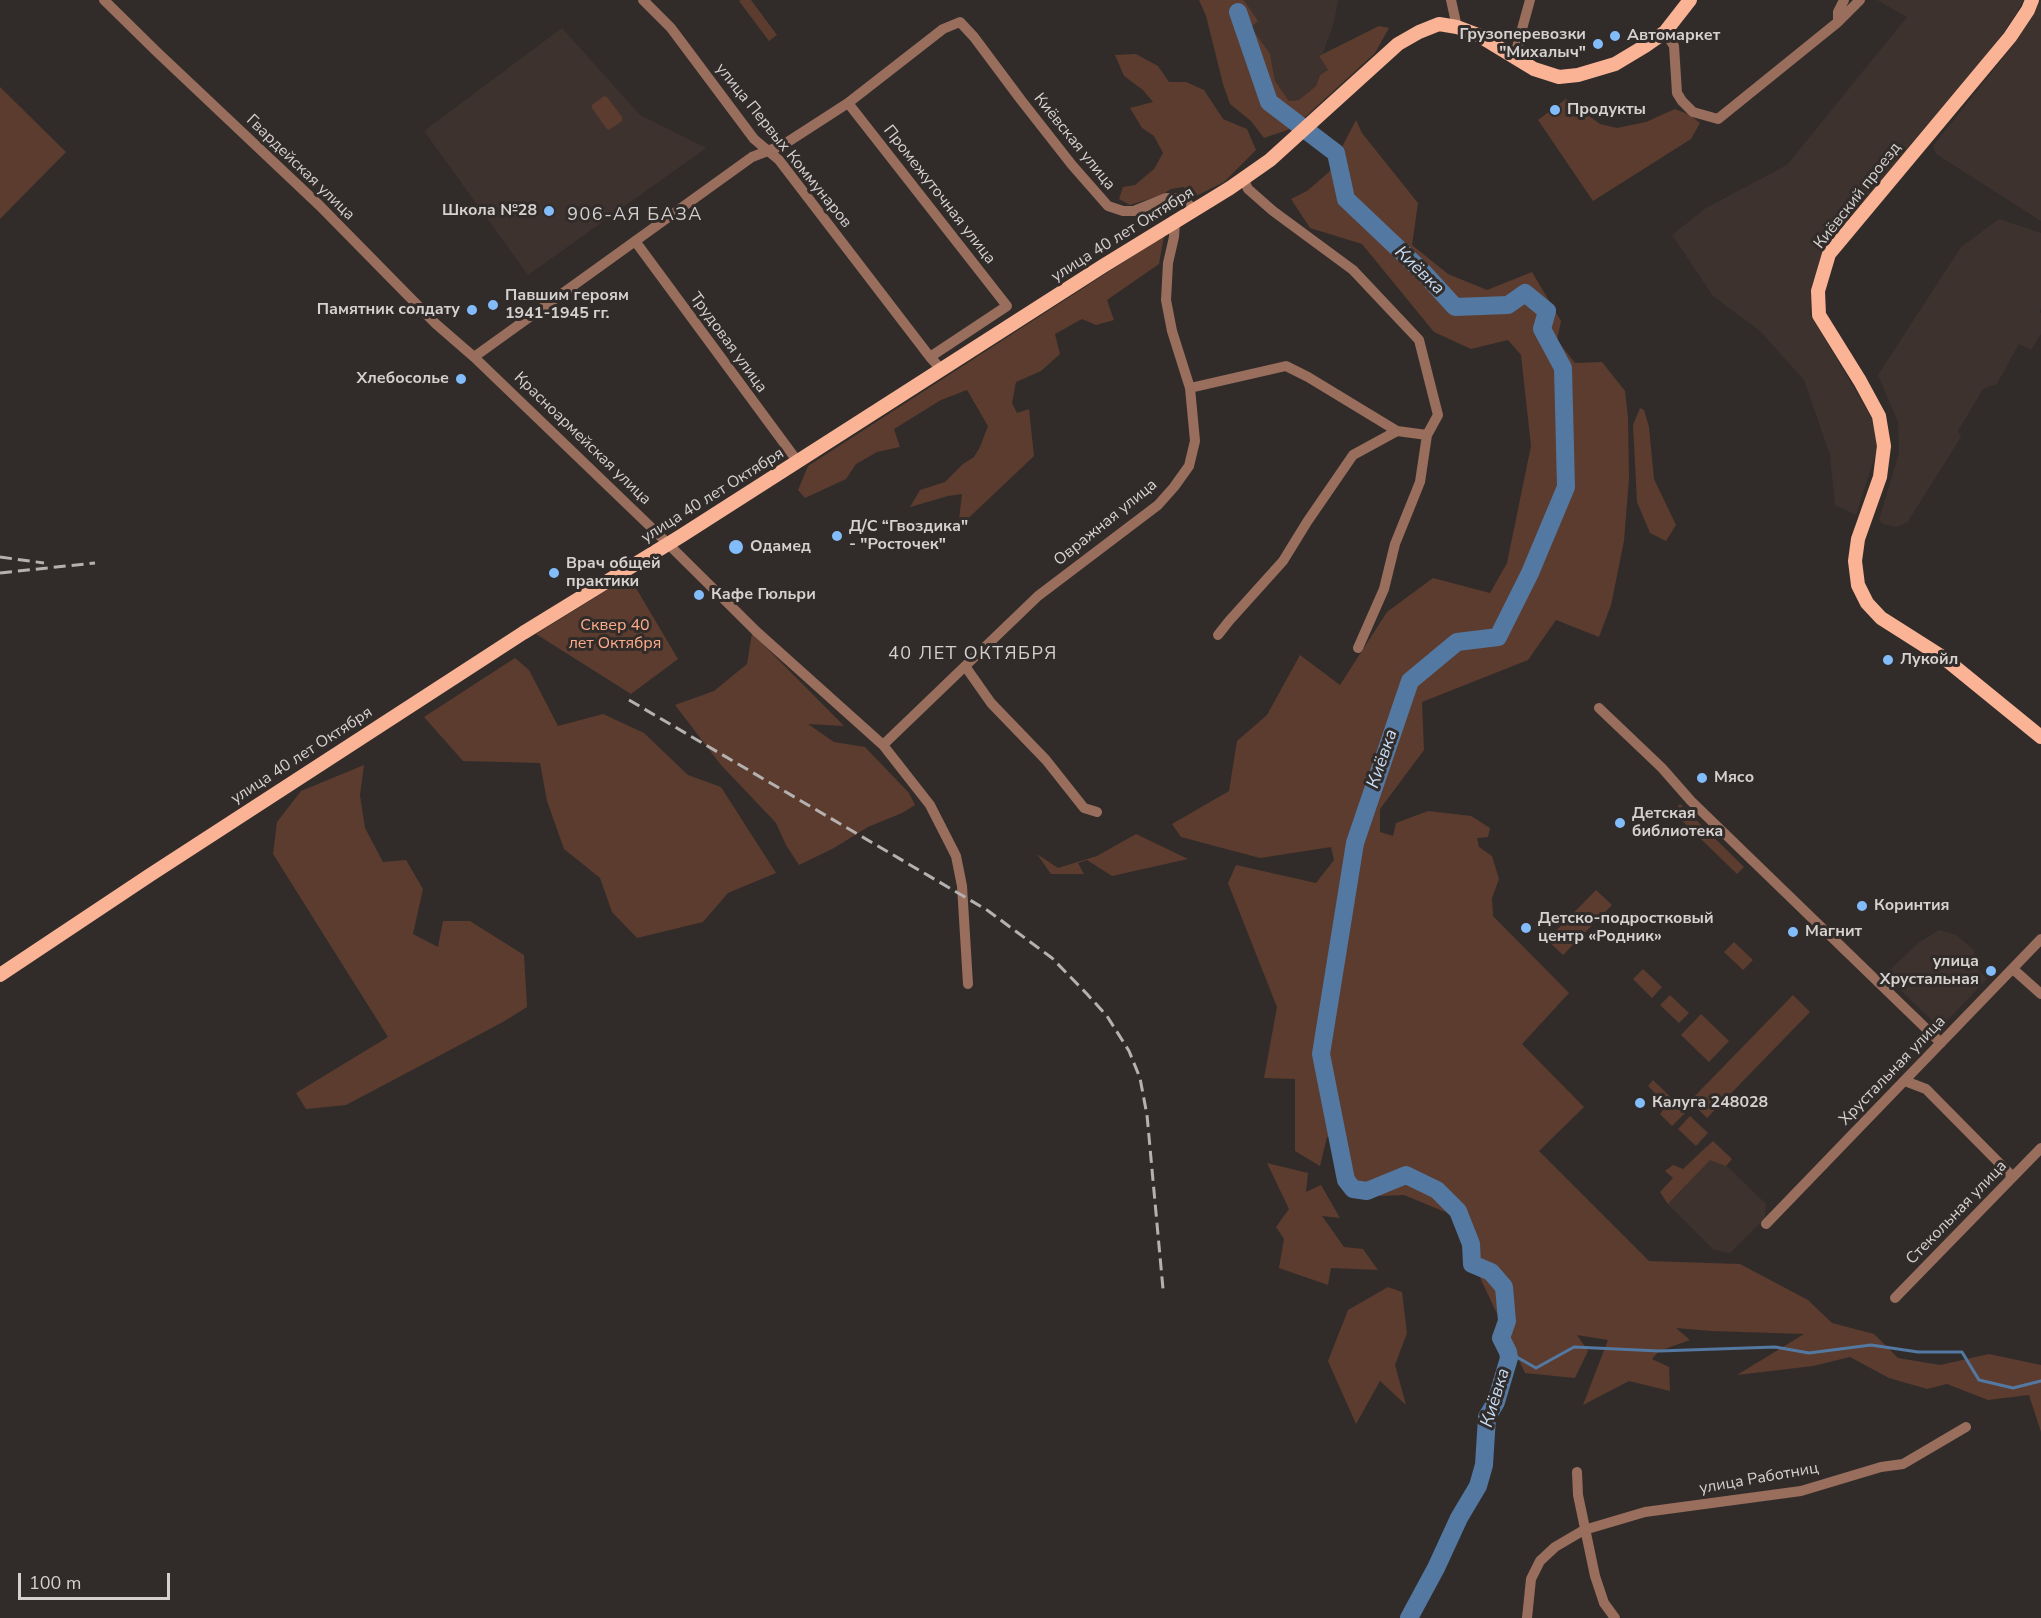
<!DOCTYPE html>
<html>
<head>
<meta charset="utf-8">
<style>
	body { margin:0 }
	#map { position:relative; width:2041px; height:1618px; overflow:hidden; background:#312c2a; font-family:"Nunito Sans",sans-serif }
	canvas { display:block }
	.scale { position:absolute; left:18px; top:1573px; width:152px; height:27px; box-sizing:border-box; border:3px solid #d4d1d0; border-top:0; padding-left:8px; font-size:18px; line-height:21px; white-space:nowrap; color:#d4d1d0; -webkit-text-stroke:4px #312c2a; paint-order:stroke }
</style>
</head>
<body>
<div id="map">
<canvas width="2041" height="1618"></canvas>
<div class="scale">100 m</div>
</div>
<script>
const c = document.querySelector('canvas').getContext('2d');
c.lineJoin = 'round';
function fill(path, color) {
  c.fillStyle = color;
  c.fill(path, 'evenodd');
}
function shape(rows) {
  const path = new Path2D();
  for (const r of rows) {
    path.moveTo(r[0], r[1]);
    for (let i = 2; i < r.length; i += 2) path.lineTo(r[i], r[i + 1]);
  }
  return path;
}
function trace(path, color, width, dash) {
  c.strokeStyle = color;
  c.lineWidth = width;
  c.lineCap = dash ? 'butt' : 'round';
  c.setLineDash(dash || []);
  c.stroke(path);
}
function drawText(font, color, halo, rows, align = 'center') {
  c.font = font + ' "Nunito Sans",sans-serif';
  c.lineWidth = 6;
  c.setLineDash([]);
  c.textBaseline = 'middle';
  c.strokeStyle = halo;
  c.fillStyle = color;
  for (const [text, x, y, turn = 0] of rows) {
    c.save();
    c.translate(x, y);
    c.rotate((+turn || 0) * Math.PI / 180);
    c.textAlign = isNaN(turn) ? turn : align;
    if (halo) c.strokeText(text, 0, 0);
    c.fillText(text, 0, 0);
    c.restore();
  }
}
const built = shape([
	[1214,0,1338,0,1334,22,1323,53,1319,56,1328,70,1320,75,1316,86,1299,100,1289,101,1275,81,1270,54],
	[1877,0,2023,0,2018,11,1995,44,1823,252,1811,287,1810,314,1874,422,1877,449,1856,515,1835,505,1830,455,1804,380,1760,331,1713,296,1672,235,1706,208,1787,165,1907,17],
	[2041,0,2041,221,1936,154,1933,146,2014,44],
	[562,28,640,115,706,148,528,275,424,131],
	[1999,219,2041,233,2041,309,2039,312,2041,313,2041,334,2031,350,2019,344,1997,384,1983,389,1958,431,1961,437,1907,523,1896,527,1883,524,1879,520,1899,453,1898,422,1878,375,1961,247],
	[1939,930,1956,935,1974,950,1974,965,1987,979,1940,1028,1890,980,1889,971,1918,943],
	[1706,1146,1766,1204,1765,1218,1730,1253,1714,1250,1668,1204,1687,1185,1678,1175]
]);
const green = shape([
	[741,0,751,0,777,35,769,41,739,1],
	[1199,0,1243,0,1245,2,1258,21,1251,27,1270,54,1275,81,1289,101,1299,100,1316,86,1320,75,1328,70,1319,56,1379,26,1389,28,1375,53,1293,128,1264,138,1251,121,1230,104,1223,84,1206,16],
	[1136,54,1158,66,1169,82,1186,82,1204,90,1223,119,1247,129,1256,150,1224,182,1194,197,1183,187,1171,189,1161,195,1130,205,1119,199,1123,187,1135,185,1154,169,1163,153,1154,136,1142,128,1130,108,1153,102,1143,90,1124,76,1115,55],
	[0,87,66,152,0,219],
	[604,96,607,97,622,117,622,121,609,130,606,128,592,108,592,105],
	[1566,99,1600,124,1617,128,1646,122,1675,109,1690,115,1700,123,1691,139,1593,201,1538,120],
	[1356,120,1362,133,1418,203,1412,245,1448,274,1487,290,1532,272,1561,321,1557,340,1575,363,1602,362,1625,391,1628,418,1629,478,1624,541,1611,605,1599,637,1556,620,1528,660,1422,702,1424,750,1380,809,1380,832,1393,836,1396,823,1428,811,1471,816,1490,828,1488,837,1477,838,1479,847,1492,856,1499,879,1492,898,1493,916,1569,993,1522,1044,1584,1107,1539,1151,1649,1261,1740,1264,1808,1300,1832,1323,1874,1334,1898,1358,1940,1365,1989,1354,2041,1365,2041,1432,2029,1395,1988,1400,1947,1384,1927,1389,1889,1378,1850,1357,1813,1366,1737,1375,1804,1334,1711,1331,1676,1328,1690,1340,1659,1351,1652,1359,1669,1367,1670,1391,1629,1381,1583,1405,1608,1340,1577,1335,1588,1351,1575,1378,1525,1373,1450,1214,1404,1195,1356,1197,1337,1136,1327,1137,1320,1166,1295,1151,1295,1079,1264,1078,1277,1007,1228,883,1236,865,1316,883,1334,860,1331,847,1260,858,1181,837,1172,824,1229,791,1237,741,1267,715,1300,655,1340,685,1387,612,1433,578,1490,593,1507,563,1531,446,1521,355,1508,340,1471,349,1434,332,1362,244,1310,228,1291,199,1307,191,1329,172],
	[1164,236,1159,264,1107,300,1114,320,1096,325,1082,319,1055,334,1060,354,1041,371,1016,382,1012,403,1017,413,1029,409,1034,456,958,528,962,494,948,496,910,507,920,490,945,482,963,464,974,457,980,447,988,426,967,390,941,400,894,429,900,447,877,452,856,464,846,479,805,498,798,490,808,466],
	[1640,408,1644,410,1649,427,1654,479,1676,525,1666,541,1650,533,1637,502,1633,425],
	[627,578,630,578,678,659,631,694,536,634],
	[752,633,844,726,808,724,834,742,865,747,909,793,915,805,902,813,868,827,834,848,799,865,786,845,776,823,721,765,675,705,714,691,747,664],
	[515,658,529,670,558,726,603,714,644,733,688,775,721,787,776,873,728,893,703,922,637,938,612,912,600,878,564,849,547,801,540,763,463,761,424,717],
	[364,765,360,795,365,828,383,862,406,860,423,889,413,934,438,947,443,921,470,921,524,955,527,1007,503,1022,346,1105,306,1109,296,1093,388,1037,273,854,277,822,301,791],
	[1680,804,1744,867,1737,874,1673,812],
	[1136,834,1188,859,1112,876,1087,860,1078,863,1084,874,1051,874,1037,854,1058,868,1097,856],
	[1596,890,1612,905,1563,955,1547,940],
	[1734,942,1753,960,1743,970,1724,952],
	[1643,969,1662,987,1652,998,1633,979],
	[1670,995,1689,1013,1679,1023,1660,1005],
	[1793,995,1810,1012,1707,1118,1690,1101],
	[1701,1014,1729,1041,1709,1062,1681,1035],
	[1653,1080,1686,1112,1672,1126,1660,1114,1667,1105,1648,1086],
	[1690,1116,1708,1133,1696,1146,1678,1129],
	[1713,1141,1732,1159,1726,1166,1710,1160,1668,1204,1660,1192,1673,1178,1665,1171,1673,1165,1683,1169],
	[1267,1163,1308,1173,1306,1192,1321,1185,1340,1218,1322,1216,1344,1247,1363,1249,1378,1270,1331,1268,1328,1285,1279,1268,1284,1239,1276,1227,1289,1209],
	[1388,1287,1402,1292,1407,1333,1395,1365,1406,1405,1380,1381,1356,1424,1328,1361,1348,1310]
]);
const stream = shape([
	[1508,1352,1536,1368,1574,1347,1659,1351,1775,1347,1809,1353,1871,1345,1918,1352,1962,1352,1979,1380,2013,1388,2041,1381]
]);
const river = shape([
	[1238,12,1269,102,1336,153,1346,199,1424,273,1455,307,1508,305,1525,293,1547,311,1542,329,1563,368,1566,487,1530,573,1498,637,1457,642,1410,681,1355,843,1321,1054,1346,1180,1353,1189,1367,1191,1406,1175,1437,1190,1458,1211,1471,1244,1472,1264,1491,1272,1504,1287,1507,1321,1501,1338,1508,1352,1509,1358,1496,1402,1487,1417,1484,1465,1478,1486,1459,1518,1436,1568,1409,1618]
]);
const minor = shape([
	[104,0,157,52,319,205,436,324,474,357,656,532,757,632,883,745,930,805,956,856,962,886,968,984],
	[643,0,671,28,754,139,779,160,930,357,941,369],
	[1451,0,1457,27],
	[1838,22,1838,12,1844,0],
	[1665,32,1674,46,1677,93,1682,101,1693,112,1718,119,1838,22,1860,0],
	[1514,58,1530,0],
	[848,103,1007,306,930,357],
	[1243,178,1248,189,1273,211,1353,270,1419,340,1438,415,1427,435,1420,482,1395,544,1384,589,1358,648],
	[635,241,798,462],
	[474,357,752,157,783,145,848,103,943,29,960,22,974,37,1021,100,1072,165,1108,206,1123,211,1134,211,1166,198,1184,199,1194,211],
	[1190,388,1286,366,1308,377,1397,431,1427,435],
	[1218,635,1229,621,1283,561,1307,522,1353,455,1397,431],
	[965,666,991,703,1046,760,1084,808,1097,812],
	[1599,708,1662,768,1691,801,1941,1043],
	[883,745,1038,596,1158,505,1174,487,1189,466,1195,441,1190,388,1172,331,1166,300,1168,263,1174,237,1175,222],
	[2013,969,2041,994],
	[1905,1081,1926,1089,2013,1177],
	[1766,1224,2041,939],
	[1895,1298,2041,1148],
	[1577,1472,1578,1495,1595,1576,1604,1603,1615,1618],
	[1527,1618,1531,1579,1540,1561,1555,1547,1584,1530,1645,1512,1801,1491,1881,1467,1903,1464,1966,1427]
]);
const major = shape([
	[2032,0,2028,10,2010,37,1829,254,1818,291,1819,315,1860,381,1879,416,1884,446,1880,477,1858,539,1855,561,1858,585,1867,603,1881,618,1944,658,2041,737],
	[0,975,150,875,523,633,681,536,1103,266,1230,188,1270,160,1398,44,1419,32,1439,24,1457,27,1478,35,1534,69,1559,77,1578,75,1615,64,1645,46,1665,32,1690,0]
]);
const rail = shape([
	[0,557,44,563],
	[0,573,95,563],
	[629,700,987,910,1052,958,1087,994,1107,1016,1129,1051,1140,1078,1147,1115,1163,1289]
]);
const markers = [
	[1615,36,6,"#83bcfb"],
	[1598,44,6,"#83bcfb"],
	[1555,110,6,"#83bcfb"],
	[549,211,6,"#83bcfb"],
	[493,305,6,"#83bcfb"],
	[472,310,6,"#83bcfb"],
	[461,379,6,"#83bcfb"],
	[837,536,6,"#83bcfb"],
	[736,547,8,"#83bcfb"],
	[554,573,6,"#83bcfb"],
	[699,595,6,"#83bcfb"],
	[1888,660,6,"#83bcfb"],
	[1702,778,6,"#83bcfb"],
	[1620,823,6,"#83bcfb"],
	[1862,906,6,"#83bcfb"],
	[1526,928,6,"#83bcfb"],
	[1793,932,6,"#83bcfb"],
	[1991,971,6,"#83bcfb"],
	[1640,1103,6,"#83bcfb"]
];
const poiNames = [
	["Грузоперевозки",1586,35,"right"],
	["\"Михалыч\"",1586,53,"right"],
	["Автомаркет",1627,36],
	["Продукты",1567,110],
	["Школа №28",537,211,"right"],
	["Павшим героям",505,296],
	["1941-1945 гг.",505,314],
	["Памятник солдату",460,310,"right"],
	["Хлебосолье",449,379,"right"],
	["Д/С “Гвоздика\"",849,527],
	["- \"Росточек\"",849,545],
	["Одамед",750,547],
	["Врач общей",566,564],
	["практики",566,582],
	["Кафе Гюльри",711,595],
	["Лукойл",1900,660],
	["Мясо",1714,778],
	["Детская",1632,814],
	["библиотека",1632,832],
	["Коринтия",1874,906],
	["Детско-подростковый",1538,919],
	["центр «Родник»",1538,937],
	["Магнит",1805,932],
	["улица",1979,962,"right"],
	["Хрустальная",1979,980,"right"],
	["Калуга 248028",1652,1103]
];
const streetNames = [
	["Киёвская улица",1074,142,51],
	["улица Первых Коммунаров",783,146,51],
	["Гвардейская улица",300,168,44],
	["Промежуточная улица",939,195,52],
	["Киёвский проезд",1858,196,-52],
	["улица 40 лет Октября",1123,235,-32],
	["Трудовая улица",728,343,54],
	["Красноармейская улица",582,439,44],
	["улица 40 лет Октября",713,496,-32],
	["Овражная улица",1106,523,-39],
	["улица 40 лет Октября",302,756,-33],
	["Хрустальная улица",1893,1071,-46],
	["Стекольная улица",1957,1213,-46],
	["улица Работниц",1759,1479,-10]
];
const parkNames = [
	["Сквер 40",615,626],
	["лет Октября",615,644]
];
const neighbourhoodNames = [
	["906-АЯ БАЗА",635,216],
	["40 ЛЕТ ОКТЯБРЯ",973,655]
];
const waterNames = [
	["Киёвка",1419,271,44],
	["Киёвка",1383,759,-71],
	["Киёвка",1496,1398,-73]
];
fill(built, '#3e322e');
fill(green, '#5c3c2e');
trace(stream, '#5378a2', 3);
trace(river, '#5378a2', 18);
trace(minor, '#996e5c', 10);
trace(major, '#fbb395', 14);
trace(rail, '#b4b1b0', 3, [12, 6]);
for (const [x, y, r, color] of markers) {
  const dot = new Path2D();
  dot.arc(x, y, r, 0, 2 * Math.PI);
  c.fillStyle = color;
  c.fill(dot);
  trace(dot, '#312c2a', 2);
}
drawText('bold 16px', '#d4d1d0', '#312c2a', poiNames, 'left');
drawText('16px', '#d4d1d0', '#312c2a', streetNames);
drawText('16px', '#feac89', '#312c2a', parkNames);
c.letterSpacing = '1.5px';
drawText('18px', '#d4d1d0', '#312c2a', neighbourhoodNames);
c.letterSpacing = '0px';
drawText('italic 18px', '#c6dcf6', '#312c2a', waterNames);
</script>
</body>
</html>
